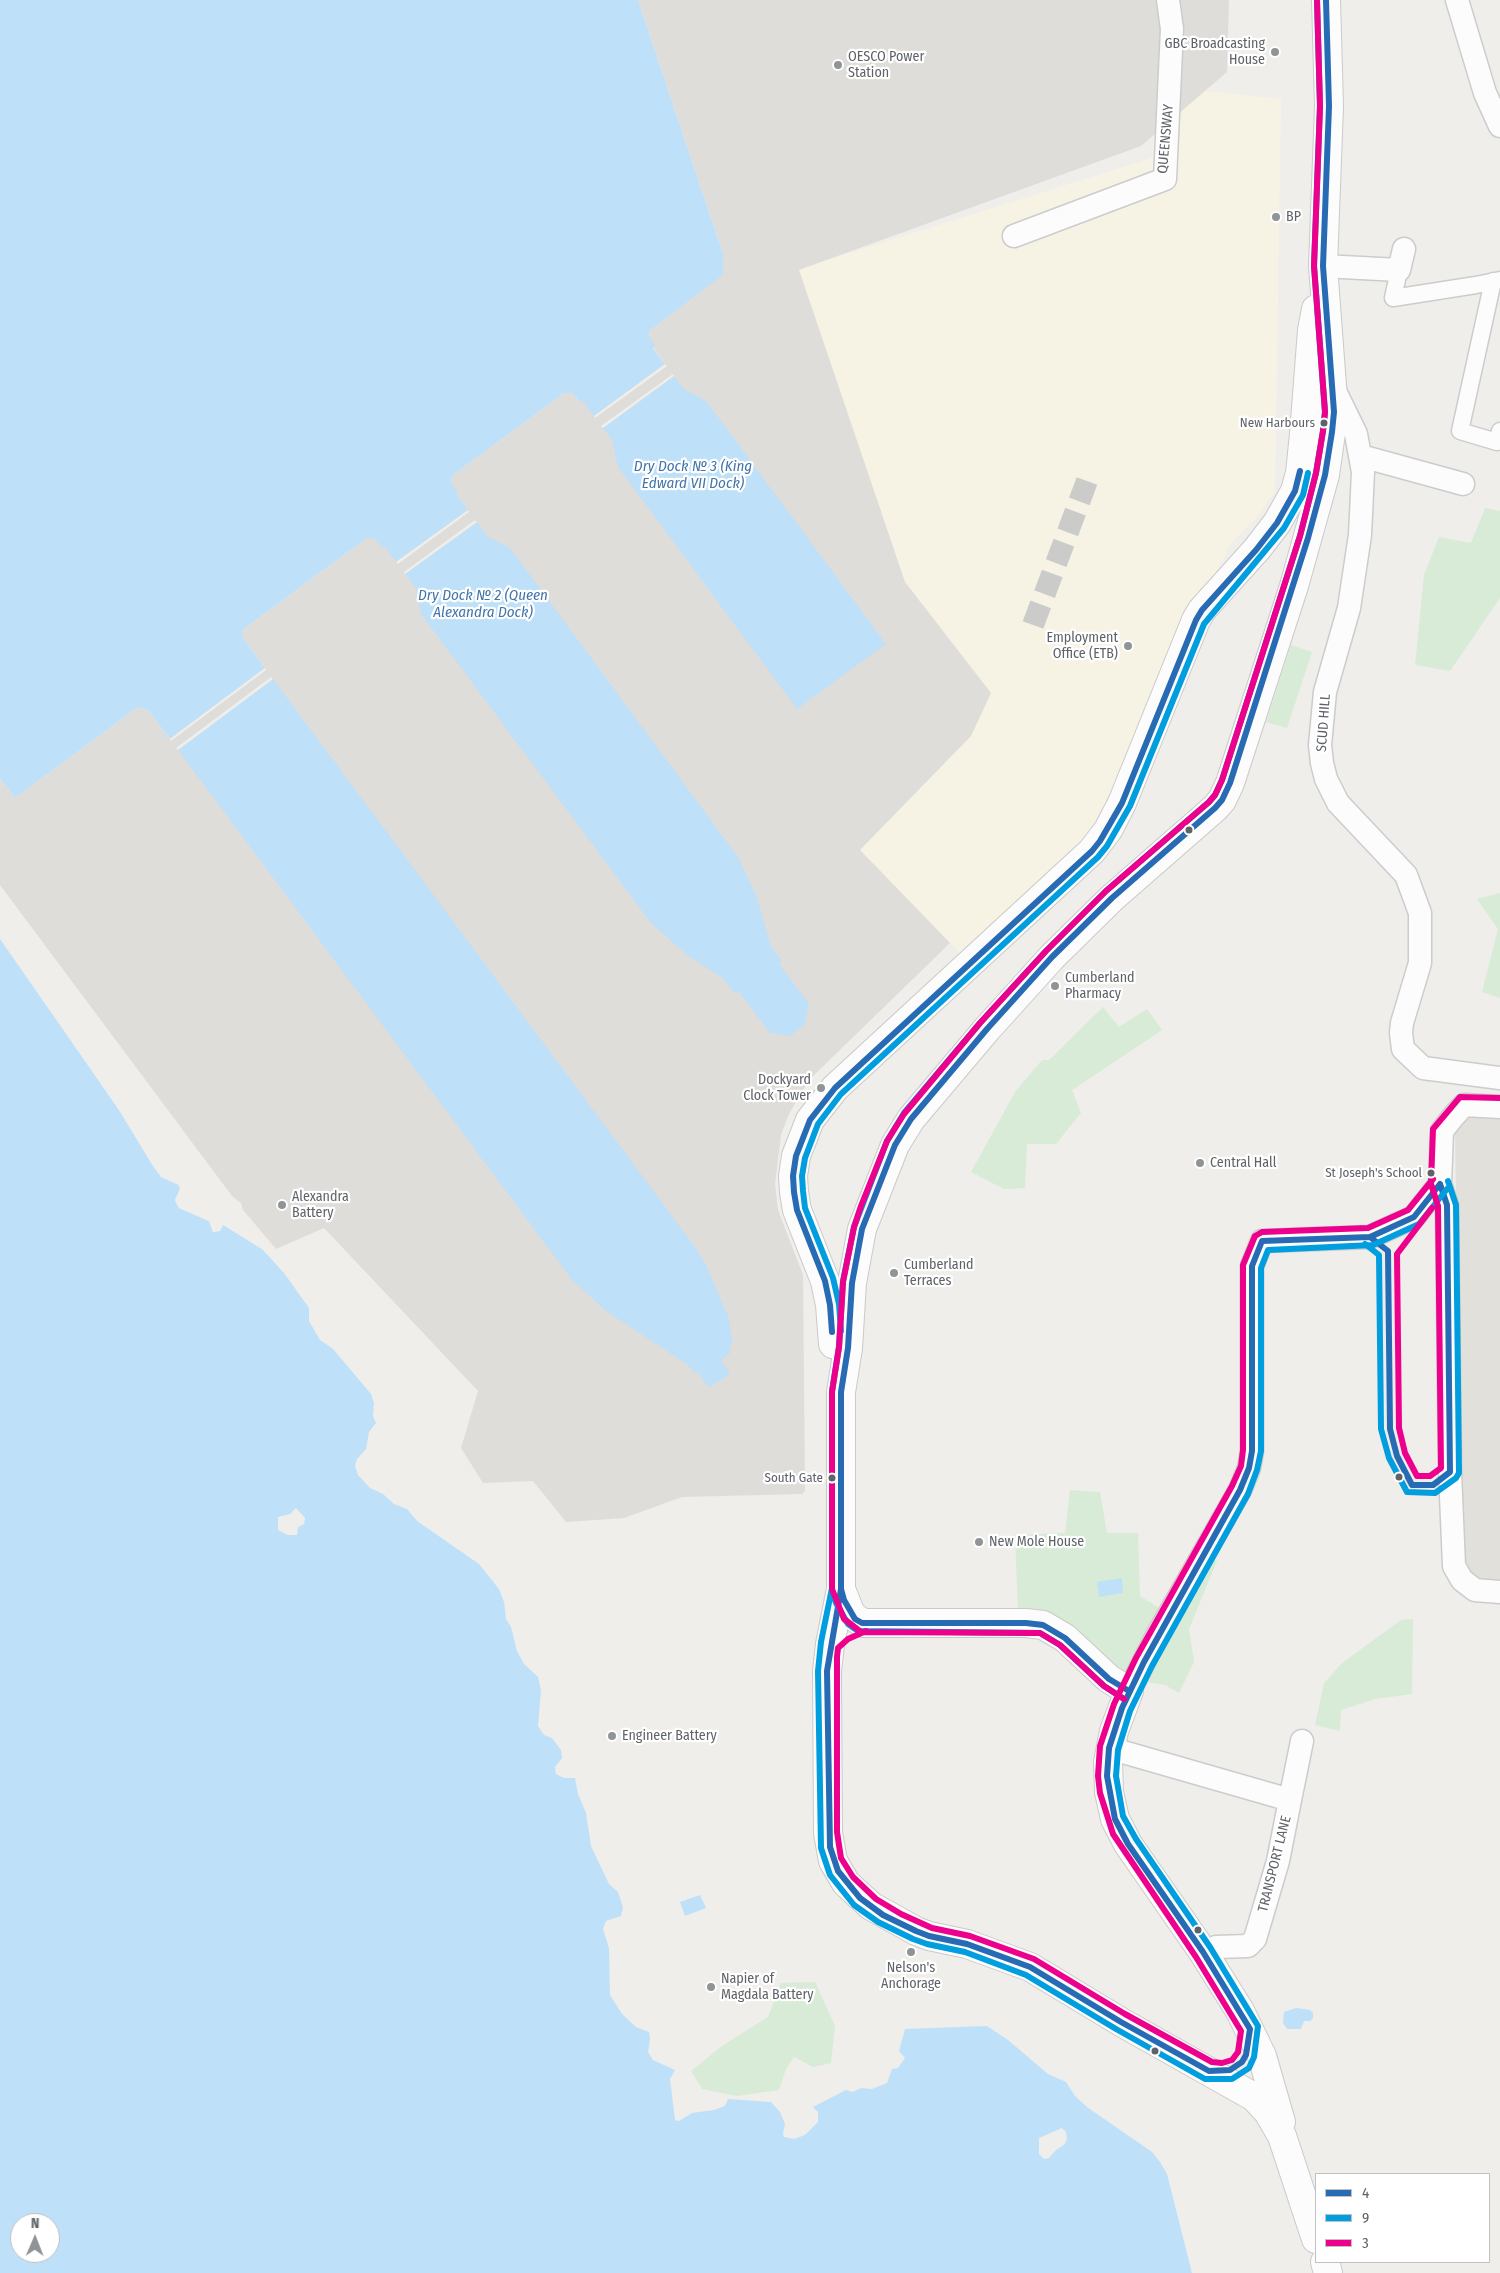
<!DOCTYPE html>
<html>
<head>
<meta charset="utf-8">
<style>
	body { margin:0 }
	#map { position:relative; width:1500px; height:2273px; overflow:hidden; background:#efeeea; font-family:"Fira Sans Condensed",sans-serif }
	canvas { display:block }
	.legend { position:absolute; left:1315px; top:2173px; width:175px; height:90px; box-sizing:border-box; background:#fff; border:1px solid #bfc1c3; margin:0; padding:6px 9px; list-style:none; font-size:15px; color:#5f6368 }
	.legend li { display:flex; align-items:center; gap:10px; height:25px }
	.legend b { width:25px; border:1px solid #bfc1c3 }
	.north { position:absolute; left:10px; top:2213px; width:50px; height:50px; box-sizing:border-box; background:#fff; border:1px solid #bfc1c3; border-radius:50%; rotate:1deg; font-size:14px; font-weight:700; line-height:20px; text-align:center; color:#5f6368 }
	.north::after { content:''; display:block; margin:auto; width:18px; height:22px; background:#919496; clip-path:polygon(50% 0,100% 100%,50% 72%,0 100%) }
</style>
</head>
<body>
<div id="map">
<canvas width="1500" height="2273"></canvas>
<ul class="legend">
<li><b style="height:6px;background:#276bb4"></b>4</li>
<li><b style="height:6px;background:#009edf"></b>9</li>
<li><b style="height:6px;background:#ed008c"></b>3</li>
</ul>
<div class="north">N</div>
</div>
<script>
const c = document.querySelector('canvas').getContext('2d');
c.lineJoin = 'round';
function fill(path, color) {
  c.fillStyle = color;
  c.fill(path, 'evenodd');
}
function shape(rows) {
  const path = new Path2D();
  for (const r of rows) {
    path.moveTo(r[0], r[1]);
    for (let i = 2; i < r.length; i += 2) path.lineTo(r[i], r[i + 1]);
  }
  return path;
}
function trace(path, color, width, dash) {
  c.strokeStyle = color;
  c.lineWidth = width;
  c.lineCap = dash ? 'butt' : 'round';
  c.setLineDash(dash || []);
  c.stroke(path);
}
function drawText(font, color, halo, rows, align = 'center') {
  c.font = font + ' "Fira Sans Condensed",sans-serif';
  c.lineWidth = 4.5;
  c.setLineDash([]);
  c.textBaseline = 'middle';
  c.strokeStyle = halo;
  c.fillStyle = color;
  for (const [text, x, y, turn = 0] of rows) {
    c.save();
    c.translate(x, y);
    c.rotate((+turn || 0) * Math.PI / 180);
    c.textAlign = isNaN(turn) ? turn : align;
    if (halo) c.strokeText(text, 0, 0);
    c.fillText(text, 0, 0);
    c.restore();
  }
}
const commercial = shape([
	[1158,86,1281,99,1275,491,1259,515,1232,542,1191,618,1095,839,962,955,860,850,971,736,991,693,905,582,799,269,1152,158]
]);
const industrial = shape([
	[638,0,1229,0,1227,72,1141,146,799,270,905,582,991,693,971,736,860,850,950,943,809,1080,789,1114,781,1135,775,1184,778,1210,803,1275,805,1491,802,1494,682,1497,624,1518,566,1522,533,1481,483,1483,461,1448,478,1391,324,1228,276,1249,243,1210,241,1203,232,1196,0,885,0,778,15,798,138,707,148,710,170,739,265,668,243,638,242,632,245,628,367,538,375,538,384,546,467,510,455,493,451,482,453,475,564,393,572,393,579,401,665,364,653,347,649,336,650,330,723,254]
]);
const education = shape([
	[1463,1116,1500,1117,1500,1585,1479,1585,1461,1561,1455,1126]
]);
const green = shape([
	[1485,508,1500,511,1500,598,1450,671,1415,665,1424,575,1439,537,1471,543],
	[1291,645,1312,652,1287,728,1266,722],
	[1500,893,1500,998,1482,992,1498,929,1477,899],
	[1103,1007,1119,1027,1147,1009,1162,1030,1072,1090,1081,1113,1056,1144,1027,1144,1025,1188,1004,1189,971,1172,1015,1092,1042,1060,1049,1060],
	[1070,1490,1100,1492,1107,1533,1138,1533,1140,1596,1175,1618,1207,1557,1217,1561,1189,1629,1194,1662,1179,1693,1165,1685,1123,1678,1018,1612,1015,1535,1065,1533],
	[1413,1619,1412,1694,1375,1699,1341,1710,1340,1731,1315,1725,1324,1683,1342,1663,1401,1620],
	[815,1982,835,2026,831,2063,813,2067,794,2057,786,2069,779,2090,737,2096,702,2089,691,2071,722,2046,768,2017,781,1983]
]);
const water = shape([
	[0,0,638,0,723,254,723,275,650,330,649,336,655,346,653,348,665,364,594,416,582,400,580,402,572,393,564,393,453,475,451,482,458,492,456,494,468,510,396,562,384,546,382,548,374,538,367,538,245,628,242,632,243,638,265,668,170,739,148,710,138,707,15,798,0,778],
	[674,376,683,388,707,402,886,644,797,709,618,467,612,440,603,428],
	[477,522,487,536,510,548,738,857,756,895,771,946,782,961,779,964,809,1004,805,1024,790,1036,770,1033,739,992,735,994,724,979,687,955,651,923,421,614,416,588,405,574],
	[273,679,695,1247,706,1265,728,1316,733,1344,730,1345,730,1353,721,1360,730,1374,709,1388,698,1372,694,1373,688,1365,606,1311,572,1280,178,750],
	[0,939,119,1110,161,1177,179,1185,180,1189,175,1200,179,1208,209,1221,213,1232,220,1231,223,1224,262,1249,284,1273,309,1308,309,1321,320,1340,333,1349,371,1394,374,1403,373,1416,376,1423,369,1432,366,1449,357,1459,355,1466,358,1475,370,1488,383,1494,394,1504,407,1509,417,1521,479,1564,499,1589,504,1602,506,1619,511,1627,517,1651,524,1664,538,1677,541,1690,538,1726,544,1735,552,1738,561,1750,562,1758,555,1767,556,1774,564,1778,575,1778,578,1794,586,1813,591,1846,609,1884,618,1892,623,1907,621,1916,606,1921,603,1929,609,1948,610,1995,622,2014,636,2027,649,2032,650,2039,648,2052,653,2060,675,2070,670,2079,675,2120,679,2121,692,2113,714,2110,725,2106,728,2099,771,2102,780,2112,785,2124,783,2134,784,2137,794,2139,805,2135,818,2122,818,2112,813,2107,846,2090,853,2092,861,2088,872,2089,887,2083,892,2069,898,2068,905,2058,899,2051,905,2029,987,2026,1008,2040,1048,2074,1066,2082,1075,2096,1087,2107,1152,2152,1160,2162,1167,2174,1192,2273,0,2273],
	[296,1508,305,1518,304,1524,298,1527,297,1535,288,1535,278,1530,278,1517,290,1514],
	[1062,2128,1066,2132,1067,2138,1065,2144,1056,2150,1049,2158,1044,2159,1039,2154,1039,2138],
	[20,2223,50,2223,50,2253,20,2253],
	[1122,1578,1123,1593,1099,1597,1097,1582],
	[700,1895,706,1908,685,1916,680,1902],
	[1296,2008,1310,2010,1313,2013,1313,2018,1310,2021,1304,2021,1301,2029,1287,2029,1283,2023,1284,2012]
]);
const pier = shape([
	[665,364,667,366,595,418,594,416],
	[673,374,674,376,603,428,601,426],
	[468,510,469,512,398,564,396,562],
	[475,520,477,522,405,574,404,572],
	[265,668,266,670,171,741,170,739],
	[271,677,273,679,178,750,176,748],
	[0,936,121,1109,163,1175,181,1183,182,1189,178,1200,181,1206,210,1219,215,1229,224,1222,245,1234,265,1249,262,1249,223,1225,220,1231,213,1232,209,1221,179,1208,175,1200,180,1189,179,1185,161,1177,151,1163,119,1110]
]);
const minorTunnel = shape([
	[1033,625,1087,481]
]);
const pedestrian = shape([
	[1399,270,1393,298,1476,285,1500,280],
	[1493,281,1460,431,1497,442,1500,431]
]);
const minor = shape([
	[1457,0,1485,93,1500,126],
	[1014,236,1165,179,1172,29,1168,0],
	[1323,266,1399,270,1404,249],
	[1334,389,1356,434,1363,472,1360,535,1349,608,1325,692,1320,745,1322,763,1326,779,1338,803,1406,875,1420,913,1420,963,1402,1023,1401,1033,1403,1049,1423,1068,1500,1078],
	[1361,456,1463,484],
	[1500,1107,1464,1105,1453,1117,1442,1131,1440,1184,1447,1205,1450,1472,1454,1566,1462,1580,1475,1590,1500,1592],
	[1129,1691,1158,1634,1240,1490,1249,1468,1252,1451,1252,1266,1262,1241,1370,1237,1414,1217,1440,1184],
	[1109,1748,1290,1800,1278,1861,1255,1939,1248,1946,1216,1947,1203,1952],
	[1290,1800,1302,1741]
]);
const secondary = shape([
	[833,1344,830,1305,825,1281,797,1210,794,1192,793,1176,796,1156,810,1120,835,1088,1092,851,1108,830,1122,803,1196,620,1202,610,1257,549,1277,523,1295,491,1300,473,1304,434,1312,330,1316,309],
	[841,1589,851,1614,862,1623,1026,1623,1043,1625,1065,1638,1109,1679,1129,1691,1114,1731,1108,1762,1109,1792,1115,1819,1128,1844,1203,1952,1240,2011,1262,2056,1281,2122],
	[1316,2239,1282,2136,1268,2112,1254,2097,1121,2022,1030,1967,967,1944,929,1936,916,1931,871,1906,846,1883,833,1861,828,1833,827,1671,830,1644,841,1589,841,1392,848,1348,852,1283,862,1229,895,1145,911,1119,987,1029,1052,957,1112,898,1215,808,1222,800,1230,783,1294,586,1325,475,1334,412,1323,266,1329,106,1326,0],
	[1325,2262,1328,2273]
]);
const bus1 = shape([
	[1326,0,1329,106,1323,266,1334,412,1332,432,1325,475,1308,538,1230,783,1222,800,1215,808,1112,898,1052,957,987,1029,911,1119,895,1145,862,1229,852,1283,848,1348,841,1392,841,1589,827,1671,830,1847,838,1871,860,1898,883,1915,916,1931,929,1936,967,1944,1030,1967,1121,2022,1209,2071,1230,2070,1242,2062,1246,2055,1250,2029,1203,1952,1128,1844,1115,1819,1107,1776,1109,1748,1122,1708,1144,1662,1240,1490,1249,1468,1252,1451,1252,1266,1262,1241,1370,1237,1414,1217,1440,1184],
	[1370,1237,1388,1251,1390,1429,1397,1456,1412,1485,1433,1485,1450,1472,1447,1205,1440,1184],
	[832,1332,830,1305,825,1281,797,1210,794,1192,793,1176,796,1156,810,1120,835,1088,1092,851,1100,841,1122,803,1196,620,1202,610,1256,550,1277,523,1295,491,1300,471],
	[841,1559,841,1589,844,1600,855,1619,862,1623,1026,1623,1043,1625,1065,1638,1109,1679,1129,1691]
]);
const bus2 = shape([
	[1317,0,1320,106,1314,266,1325,412,1323,431,1316,473,1300,536,1222,780,1215,795,1209,802,1106,891,1046,951,980,1023,904,1113,887,1141,854,1227,843,1281,839,1347,832,1391,832,1588,821,1642,818,1671,821,1848,830,1875,854,1905,878,1922,913,1939,927,1944,965,1952,1026,1975,1116,2029,1205,2079,1232,2079,1249,2068,1254,2057,1258,2026,1210,1947,1136,1839,1123,1816,1116,1776,1118,1750,1130,1711,1152,1666,1248,1494,1257,1470,1261,1451,1261,1268,1268,1250,1373,1245,1419,1224,1447,1189],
	[1365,1244,1379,1255,1381,1429,1389,1458,1407,1492,1435,1493,1456,1478,1459,1473,1456,1205,1448,1181],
	[841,1331,839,1304,833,1278,805,1208,803,1191,802,1176,805,1158,818,1124,841,1094,1098,857,1107,846,1130,806,1204,624,1284,528,1303,495,1308,473],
	[832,1559,832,1590,836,1603,848,1624,858,1631,1040,1633,1060,1645,1104,1686,1124,1699]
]);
const bus3 = shape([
	[1432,1208,1397,1254,1399,1428,1405,1453,1417,1476,1430,1476,1441,1468,1438,1206,1431,1184,1433,1129,1460,1097,1500,1098],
	[866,1631,848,1639,838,1648,837,1657,837,1832,841,1858,853,1877,876,1899,901,1914,932,1928,970,1936,1034,1959,1125,2014,1212,2062,1222,2063,1232,2060,1238,2052,1241,2031,1196,1957,1113,1834,1100,1793,1098,1776,1100,1746,1114,1704,1136,1658,1232,1486,1241,1466,1243,1450,1243,1265,1255,1236,1262,1232,1368,1228,1408,1210,1433,1179],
	[1124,1699,1104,1686,1060,1645,1040,1633,861,1632,844,1619,832,1589,832,1392,839,1347,843,1282,854,1227,861,1206,887,1141,904,1114,980,1023,1046,951,1106,891,1209,802,1215,795,1222,780,1300,536,1316,473,1323,431,1325,412,1314,266,1320,106,1317,0]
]);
const markers = [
	[1275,52,5,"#919496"],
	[838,65,5,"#919496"],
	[1276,217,5,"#919496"],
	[1324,423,4.5,"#5f6368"],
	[1128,646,5,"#919496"],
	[1189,830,4.5,"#5f6368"],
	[1055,986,5,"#919496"],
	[821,1088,5,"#919496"],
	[1200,1163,5,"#919496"],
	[1431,1173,4.5,"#5f6368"],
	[282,1205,5,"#919496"],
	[894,1273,5,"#919496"],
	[1399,1477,4.5,"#5f6368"],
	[832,1478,4.5,"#5f6368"],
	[979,1542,5,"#919496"],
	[612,1736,5,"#919496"],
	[1198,1930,4.5,"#5f6368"],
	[911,1952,5,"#919496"],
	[711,1987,5,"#919496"],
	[1155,2051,4.5,"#5f6368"]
];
const busNames = [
	["New Harbours",1315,423],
	["St Joseph's School",1422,1173],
	["South Gate",823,1478]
];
const poiNames = [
	["GBC Broadcasting",1265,44,"right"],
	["House",1265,60,"right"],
	["OESCO Power",848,57],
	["Station",848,73],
	["BP",1286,217],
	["Employment",1118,638,"right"],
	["Office (ETB)",1118,654,"right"],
	["Cumberland",1065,978],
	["Pharmacy",1065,994],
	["Dockyard",811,1080,"right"],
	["Clock Tower",811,1096,"right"],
	["Central Hall",1210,1163],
	["Alexandra",292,1197],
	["Battery",292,1213],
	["Cumberland",904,1265],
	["Terraces",904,1281],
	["New Mole House",989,1542],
	["Engineer Battery",622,1736],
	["Nelson's",911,1968,"center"],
	["Anchorage",911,1984,"center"],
	["Napier of",721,1979],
	["Magdala Battery",721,1995]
];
const streetNames = [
	["QUEENSWAY",1166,139,-85],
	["SCUD HILL",1324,723,-86],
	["TRANSPORT LANE",1275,1864,-76]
];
const waterNames = [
	["Dry Dock № 3 (King",693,467],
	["Edward VII Dock)",693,484],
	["Dry Dock № 2 (Queen",483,596],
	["Alexandra Dock)",483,613]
];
fill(commercial, '#f7f3e4');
fill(industrial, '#dfddda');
fill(education, '#e2e0da');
fill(green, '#d8ebd6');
fill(water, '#bfe0f9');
fill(pier, '#efeeea');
trace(minorTunnel, '#cbcbca', 22, [22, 11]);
trace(pedestrian, '#cbcccc', 19);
trace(minor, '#cbcccc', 25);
trace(secondary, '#cacacb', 30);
trace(pedestrian, '#fdfcfc', 16);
trace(minor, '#fdfcfc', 22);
trace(secondary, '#fdfcfc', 28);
trace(bus1, '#276bb4', 6);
trace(bus2, '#009edf', 6);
trace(bus3, '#ed008c', 6);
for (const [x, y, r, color] of markers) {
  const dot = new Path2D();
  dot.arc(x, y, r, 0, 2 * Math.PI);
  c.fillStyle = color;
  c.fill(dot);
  trace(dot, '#fff', 2);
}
drawText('13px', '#5f6368', '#fff', busNames, 'right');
drawText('14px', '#5f6368', '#fff', poiNames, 'left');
drawText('14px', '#5f6368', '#fff', streetNames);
drawText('italic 15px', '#4174aa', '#fff', waterNames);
</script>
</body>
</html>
